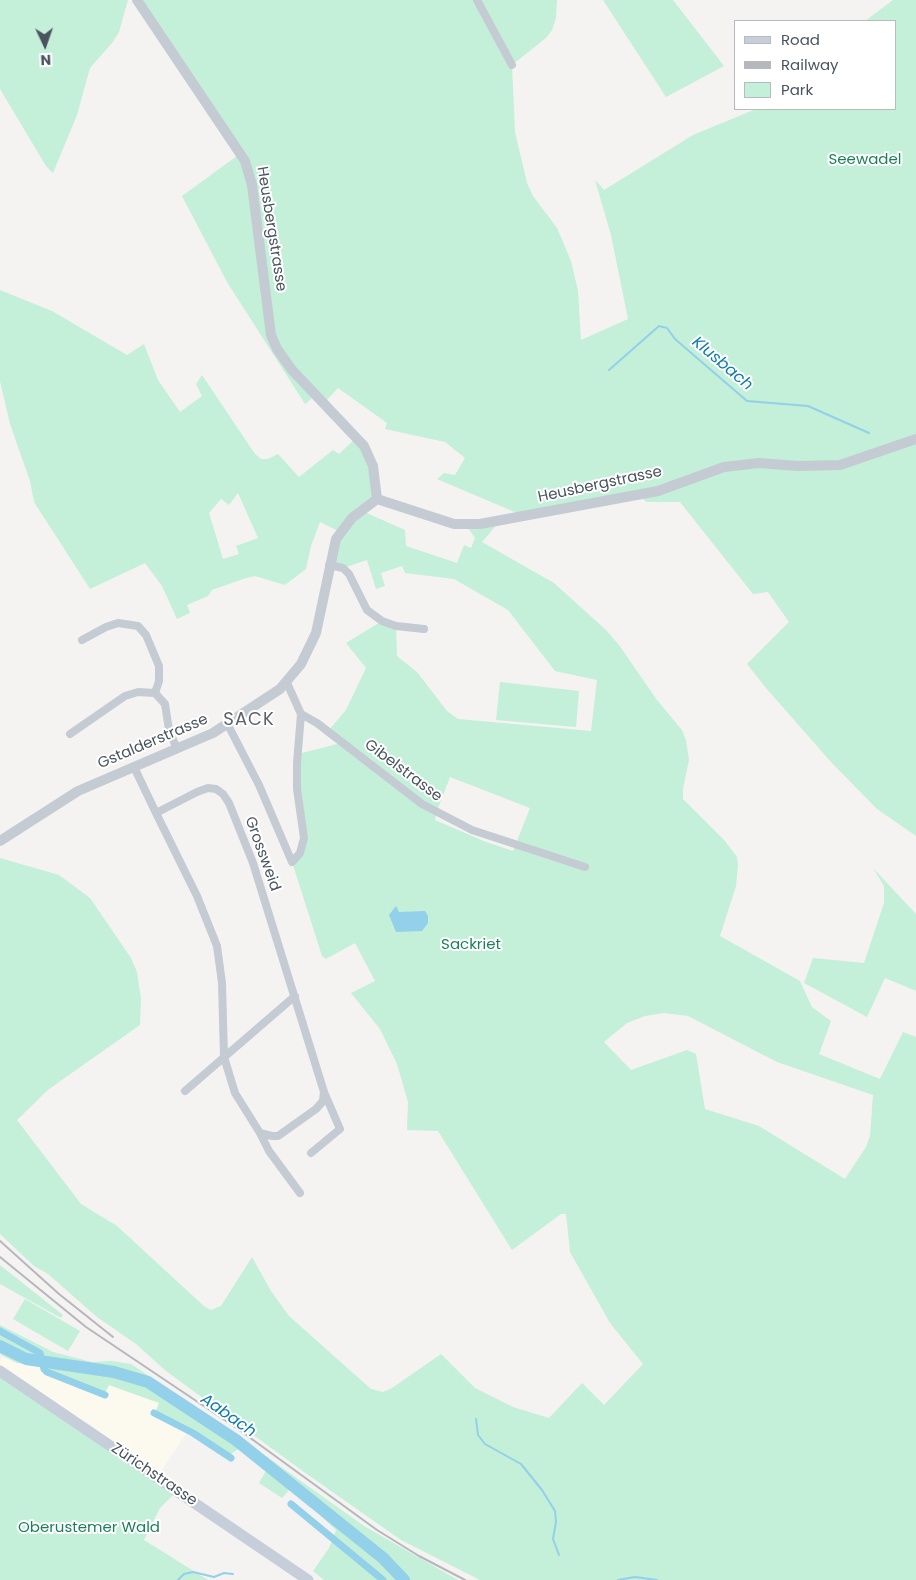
<!DOCTYPE html>
<html>
<head>
<meta charset="utf-8">
<style>
	body { margin:0 }
	#map { position:relative; width:916px; height:1580px; overflow:hidden; background:#f4f3f2; font-family:Poppins,sans-serif }
	canvas { display:block }
	.legend { position:absolute; left:734px; top:20px; width:162px; height:90px; box-sizing:border-box; background:#fff; border:1px solid #b7bbbf; margin:0; padding:6px 9px; list-style:none; font-size:15px; color:#4a545f }
	.legend li { display:flex; align-items:center; gap:10px; height:25px }
	.legend b { width:25px; border:1px solid #b7bbbf }
	.north { position:absolute; left:20px; top:20px; width:50px; height:50px; -webkit-text-stroke:4px #fff; paint-order:stroke; rotate:177deg; font-size:14px; font-weight:700; line-height:20px; text-align:center; color:#4a545f }
	.north::after { content:''; display:block; margin:auto; width:18px; height:22px; background:#4a545f; clip-path:polygon(50% 0,100% 100%,50% 72%,0 100%) }
</style>
</head>
<body>
<div id="map">
<canvas width="916" height="1580"></canvas>
<ul class="legend">
<li><b style="height:6px;background:#c6ceda"></b>Road</li>
<li><b style="height:6px;background:#b5b7bc"></b>Railway</li>
<li><b style="height:14px;background:#c4efd8"></b>Park</li>
</ul>
<div class="north">N</div>
</div>
<script>
const c = document.querySelector('canvas').getContext('2d');
c.lineJoin = 'round';
function fill(path, color) {
  c.fillStyle = color;
  c.fill(path, 'evenodd');
}
function shape(rows) {
  const path = new Path2D();
  for (const r of rows) {
    path.moveTo(r[0], r[1]);
    for (let i = 2; i < r.length; i += 2) path.lineTo(r[i], r[i + 1]);
  }
  return path;
}
function trace(path, color, width, dash) {
  c.strokeStyle = color;
  c.lineWidth = width;
  c.lineCap = dash ? 'butt' : 'round';
  c.setLineDash(dash || []);
  c.stroke(path);
}
function drawText(font, color, halo, rows, align = 'center') {
  c.font = font + ' Poppins,sans-serif';
  c.lineWidth = 4;
  c.setLineDash([]);
  c.textBaseline = 'middle';
  c.strokeStyle = halo;
  c.fillStyle = color;
  for (const [text, x, y, turn = 0] of rows) {
    c.save();
    c.translate(x, y);
    c.rotate((+turn || 0) * Math.PI / 180);
    c.textAlign = isNaN(turn) ? turn : align;
    if (halo) c.strokeText(text, 0, 0);
    c.fillText(text, 0, 0);
    c.restore();
  }
}
const commercial = shape([
	[3,1356,17,1363,41,1365,104,1396,108,1385,159,1403,154,1415,188,1431,161,1471,83,1423,0,1366,0,1361]
]);
const green = shape([
	[0,0,128,0,119,32,112,43,90,68,77,115,53,173,46,166,0,89],
	[137,0,557,0,556,18,552,30,546,38,512,65,515,132,527,183,533,196,557,228,571,261,578,291,581,340,628,319,611,235,595,180,604,190,693,135,756,109,895,109,895,21,865,21,893,0,916,0,916,836,877,809,831,762,766,688,747,664,789,622,768,592,753,594,680,502,647,502,637,495,524,516,437,479,444,473,455,475,465,458,445,442,385,429,387,423,338,388,324,403,316,395,305,404,227,282,182,196,241,153],
	[603,0,673,0,724,66,666,97],
	[0,290,52,311,127,355,144,344,158,380,180,412,202,396,196,384,202,375,255,454,261,459,268,459,278,454,299,477,333,450,339,454,357,437,377,491,362,511,405,530,406,546,457,563,464,545,471,548,475,538,466,525,500,521,482,542,554,583,606,630,619,645,657,700,682,730,686,740,689,760,683,789,683,799,725,841,737,857,738,865,736,886,720,936,800,981,812,1007,831,1021,819,1054,880,1079,903,1032,916,1037,916,1580,480,1580,401,1540,304,1472,166,1371,136,1344,97,1317,48,1274,34,1266,0,1234,0,858,59,875,90,898,131,958,137,972,141,999,140,1025,49,1089,17,1120,81,1204,117,1226,205,1307,211,1310,221,1306,252,1257,271,1291,289,1316,371,1389,383,1392,392,1388,441,1354,475,1388,513,1407,549,1418,582,1383,604,1405,643,1364,610,1323,570,1252,566,1214,561,1214,512,1250,438,1131,407,1130,408,1102,397,1064,380,1029,351,993,375,981,355,943,326,959,322,956,292,862,302,848,298,754,341,743,436,815,435,820,486,842,513,851,530,808,450,777,437,811,329,730,346,710,366,668,346,643,382,621,396,626,397,656,417,672,447,711,458,719,591,731,597,680,555,671,508,610,454,579,405,573,402,566,381,573,385,586,376,589,367,560,343,568,329,565,340,532,320,522,311,546,306,569,285,585,255,576,246,578,212,590,208,596,187,605,190,613,177,619,162,586,145,563,90,589,34,502,30,481,10,424,0,381],
	[238,493,258,538,236,546,239,554,223,559,209,513,221,499,229,505],
	[664,1013,688,1016,777,1062,873,1095,870,1136,866,1147,845,1179,759,1126,705,1109,696,1054,687,1050,631,1070,604,1042,627,1023,645,1016],
	[500,682,579,691,576,727,496,720],
	[873,868,916,914,916,991,885,978,867,1017,804,983,813,958,864,963,884,903,884,886],
	[0,1265,63,1315,61,1318,0,1284],
	[25,1299,80,1331,68,1351,13,1319],
	[0,1325,53,1352,92,1362,112,1361,131,1364,235,1434,364,1526,458,1580,324,1580,313,1571,329,1548,336,1530,295,1492,240,1448,226,1457,188,1431,154,1415,159,1403,109,1385,104,1396,47,1374,41,1365,17,1363,3,1356,0,1354],
	[0,1377,173,1495,160,1508,144,1540,208,1580,0,1580],
	[266,1471,290,1489,282,1498,259,1483]
]);
const water = shape([
	[396,906,399,912,425,911,428,916,428,923,422,931,396,932,389,915]
]);
const stream = shape([
	[609,370,659,326,667,328,675,339,747,401,808,406,869,433],
	[476,1419,478,1435,485,1444,521,1464,542,1490,555,1511,556,1522,553,1539,559,1555],
	[178,1580,184,1574,193,1572,214,1577,224,1573,233,1574],
	[618,1580,635,1577,657,1580]
]);
const canal = shape([
	[0,1331,40,1353,44,1369,47,1372,105,1395],
	[154,1413,193,1433,231,1458],
	[291,1504,383,1580]
]);
const river = shape([
	[0,1346,26,1359,114,1372,148,1382,236,1440,383,1558,404,1580]
]);
const minor = shape([
	[477,0,512,65],
	[329,565,343,568,349,574,367,610,382,621,396,626,424,629],
	[82,640,106,627,118,623,138,626,146,635,159,666,159,681,155,693],
	[287,683,301,714,317,723,422,804,472,830,585,867],
	[228,725,259,785,292,862,300,853,304,838,297,789,297,763,301,714],
	[70,734,125,696,138,692,155,693,165,704,169,730,177,749],
	[134,767,156,813,197,896,217,946,222,983,224,1057,235,1093,260,1133,272,1136,278,1136,316,1109,323,1101,324,1092,253,863,229,803,223,794,216,789,208,788,197,792,156,813],
	[185,1091,295,996],
	[260,1133,269,1151,300,1193],
	[311,1153,340,1129,324,1092]
]);
const tertiary = shape([
	[137,0,245,161,252,185,271,335,277,349,292,370,364,446,373,466,377,499],
	[377,499,454,524,480,524,658,491,724,467,759,463,798,466,840,465,916,439],
	[0,841,78,791,213,733,280,689,301,664,316,633,336,539,352,518,377,499]
]);
const secondary = shape([
	[0,1371,308,1580]
]);
const rail = shape([
	[0,1241,59,1294,113,1337],
	[0,1257,86,1327,238,1429,377,1530,419,1556,465,1580]
]);
const parkNames = [
	["Seewadel",865,160],
	["Sackriet",471,945],
	["Oberustemer Wald",89,1528]
];
const streetNames = [
	["Heusbergstrasse",271,229,81],
	["Heusbergstrasse",600,485,-12],
	["Gstalderstrasse",153,742,-23],
	["Gibelstrasse",403,771,37],
	["Grossweid",262,854,70],
	["Zürichstrasse",154,1475,34]
];
const waterNames = [
	["Klusbach",722,364,40],
	["Aabach",228,1416,35]
];
const quarterNames = [
	["SACK",249,720]
];
fill(commercial, '#fcfaef');
fill(green, '#c4efd8');
fill(water, '#93d0ea');
trace(stream, '#93d0ea', 2);
trace(canal, '#93d0ea', 7);
trace(river, '#93d0ea', 12);
trace(minor, '#c4cbd3', 8);
trace(tertiary, '#c4cbd3', 10);
trace(secondary, '#c6ceda', 11);
trace(rail, '#b5b7bc', 2);
drawText('15px', '#1b8057', '#fff', parkNames);
drawText('15px', '#4a545f', '#fff', streetNames);
drawText('italic 16px', '#127dab', '#fff', waterNames);
c.letterSpacing = '1px';
drawText('18px', '#5f6267', '#fff', quarterNames);
c.letterSpacing = '0px';
</script>
</body>
</html>
